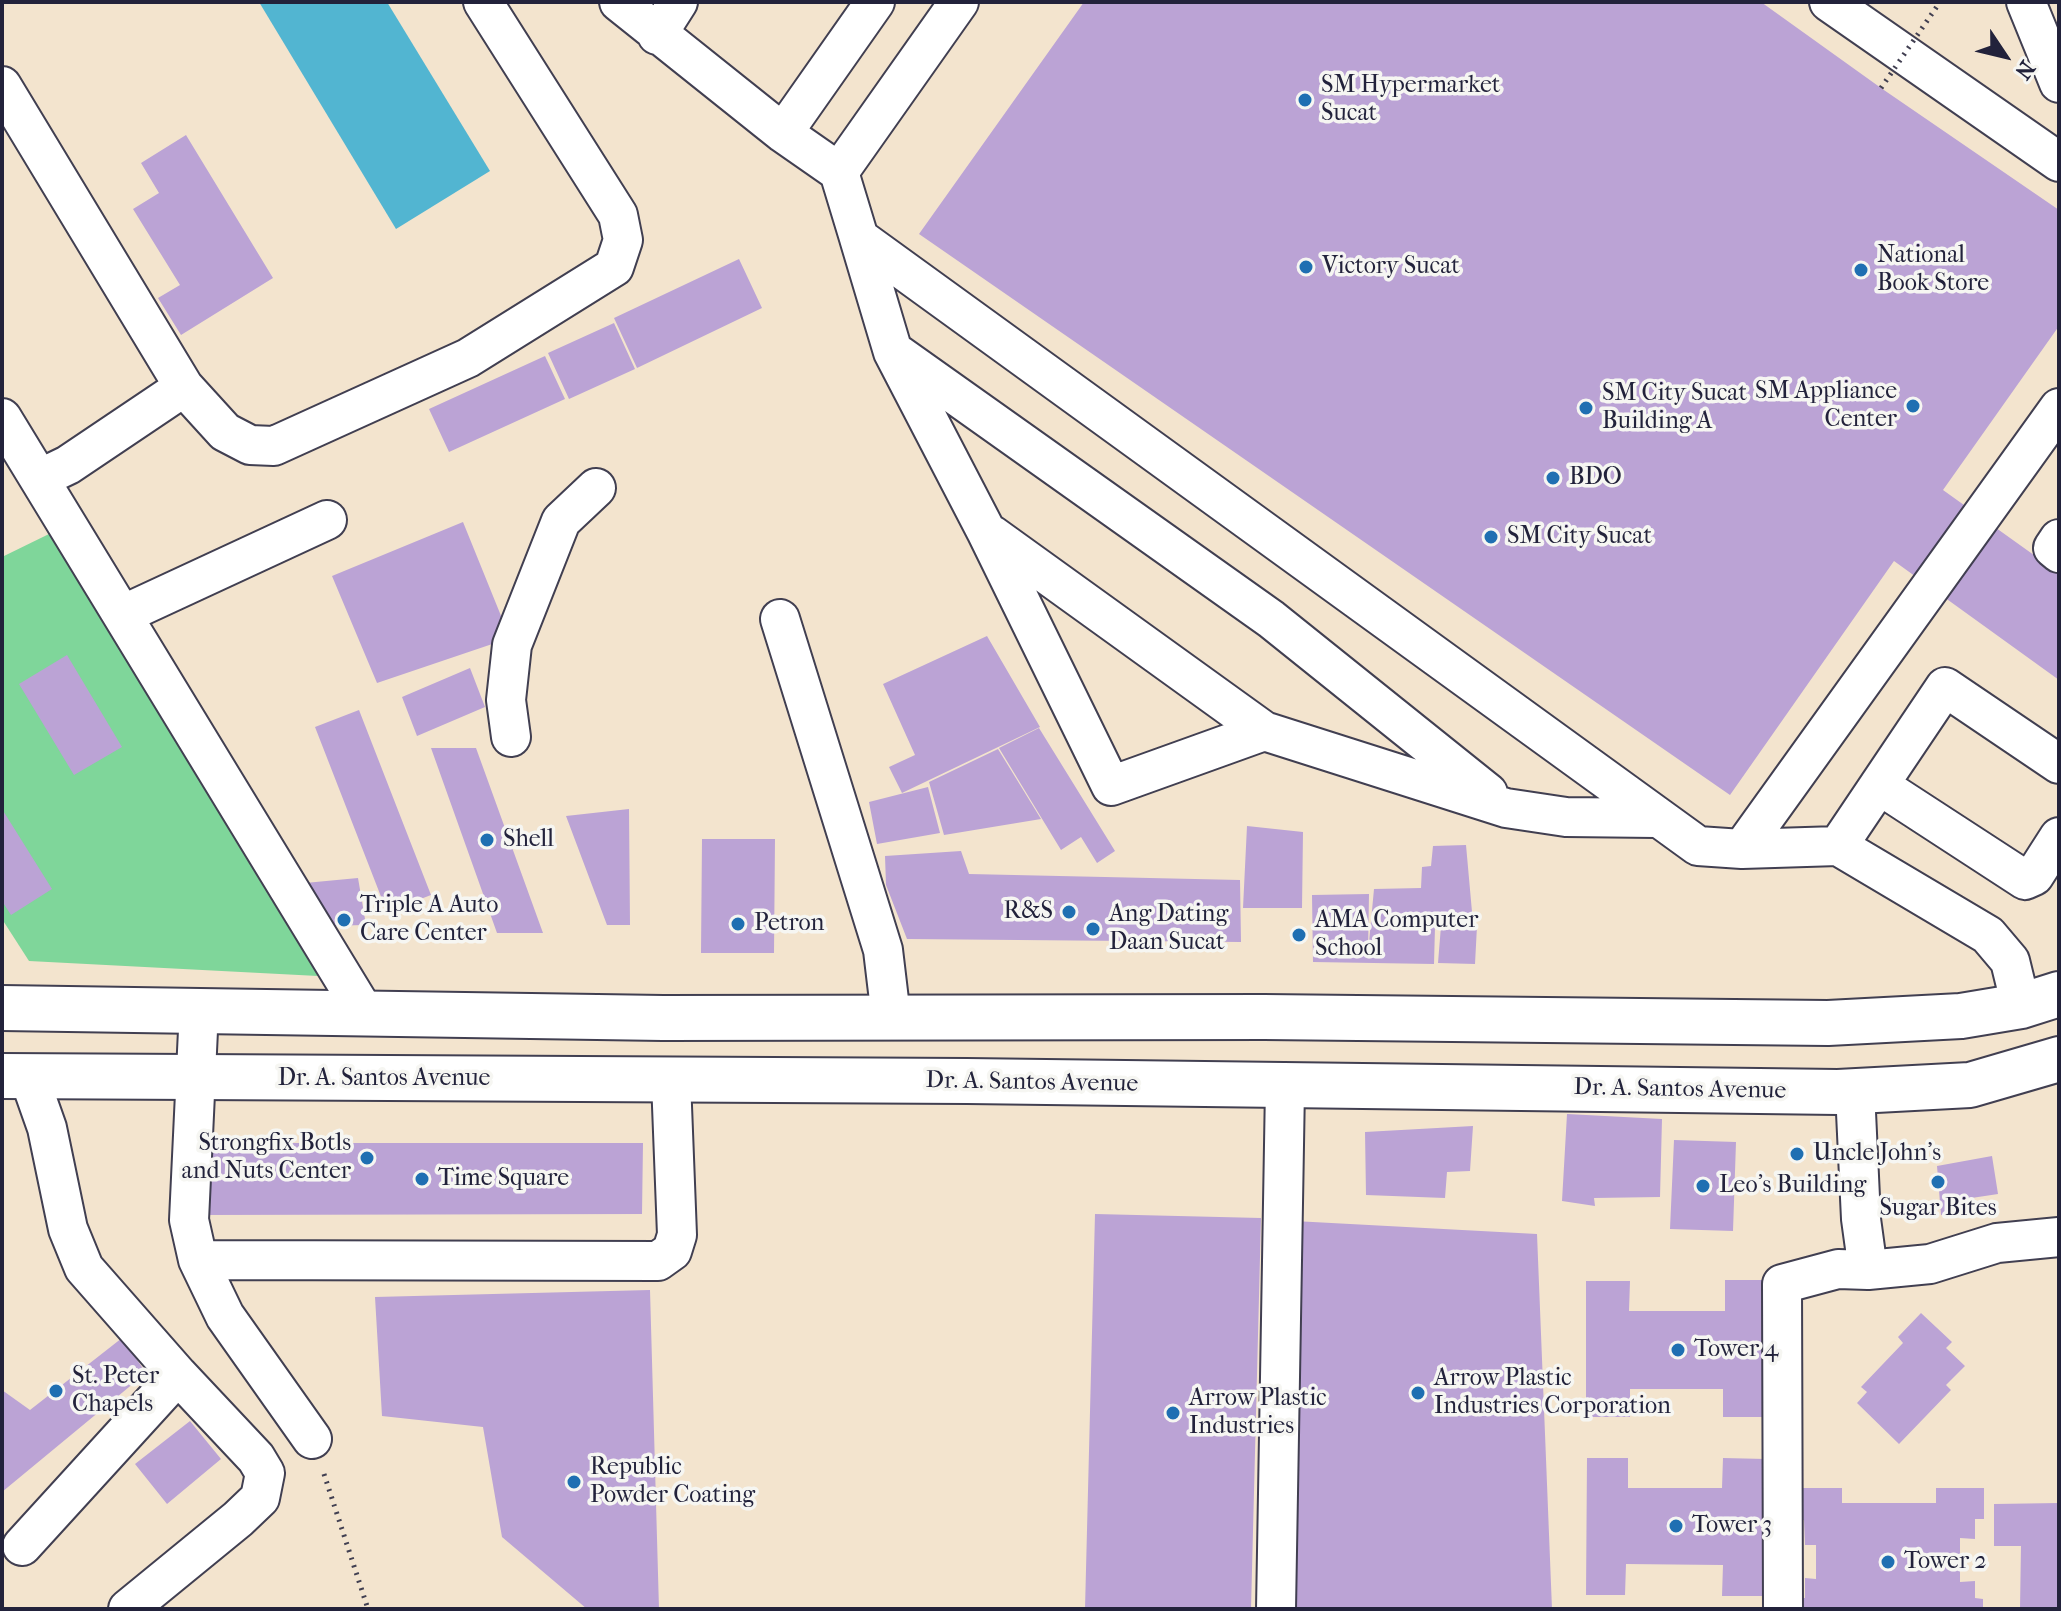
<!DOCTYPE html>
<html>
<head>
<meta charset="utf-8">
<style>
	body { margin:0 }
	#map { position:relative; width:2061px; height:1611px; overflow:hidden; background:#f3e4ce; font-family:"IM FELL French Canon",serif }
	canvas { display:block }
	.frame { position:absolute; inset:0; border:4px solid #22223b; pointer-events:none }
	.north { position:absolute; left:1965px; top:16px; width:80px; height:80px; -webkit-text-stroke:6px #f6f6f2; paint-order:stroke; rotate:125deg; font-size:22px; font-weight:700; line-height:32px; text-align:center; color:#22223b }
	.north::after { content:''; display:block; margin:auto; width:28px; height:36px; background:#22223b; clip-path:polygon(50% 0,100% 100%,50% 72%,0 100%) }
</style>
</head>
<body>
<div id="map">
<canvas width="2061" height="1611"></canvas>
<div class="frame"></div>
<div class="north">N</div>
</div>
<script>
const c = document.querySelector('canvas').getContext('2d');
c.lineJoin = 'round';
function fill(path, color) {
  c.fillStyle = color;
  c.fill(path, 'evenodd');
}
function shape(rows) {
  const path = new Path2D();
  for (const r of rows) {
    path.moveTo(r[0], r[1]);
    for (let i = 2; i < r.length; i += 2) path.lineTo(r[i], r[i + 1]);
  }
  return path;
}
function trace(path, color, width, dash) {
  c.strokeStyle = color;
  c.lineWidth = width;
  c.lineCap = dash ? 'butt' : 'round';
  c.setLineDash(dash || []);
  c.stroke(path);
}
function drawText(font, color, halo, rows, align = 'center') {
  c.font = font + ' "IM FELL French Canon",serif';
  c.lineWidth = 7;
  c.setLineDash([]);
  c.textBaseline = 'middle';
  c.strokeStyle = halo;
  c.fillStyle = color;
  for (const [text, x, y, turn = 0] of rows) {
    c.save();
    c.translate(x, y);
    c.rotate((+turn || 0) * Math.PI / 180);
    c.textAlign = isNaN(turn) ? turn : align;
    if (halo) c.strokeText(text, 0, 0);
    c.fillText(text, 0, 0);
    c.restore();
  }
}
const green = shape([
	[49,534,318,976,29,961,2,919,2,557]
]);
const water = shape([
	[259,2,387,2,490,171,396,229]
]);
const building = shape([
	[1084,2,1761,2,1881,88,2059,210,2059,326,1943,490,2059,573,2059,680,1894,561,1730,795,919,234],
	[186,135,273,278,181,335,158,298,180,285,133,209,159,193,141,163],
	[739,259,762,308,637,368,614,318],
	[614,323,635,369,569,399,548,353],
	[545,356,565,399,449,452,429,409],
	[463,522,510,638,377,683,332,576],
	[987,636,1040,727,902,793,889,767,915,755,883,684],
	[67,655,122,747,74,775,19,684],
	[470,668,485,707,417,736,402,697],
	[359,710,431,895,387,912,315,727],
	[1039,728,1115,851,1097,863,1081,837,1061,850,999,748],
	[431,748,476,748,543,933,497,933],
	[998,749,1041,819,944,835,929,782],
	[928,787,940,833,877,844,869,802],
	[2,809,52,889,11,915,2,901],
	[629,809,630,925,607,925,566,816],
	[1247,826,1303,832,1302,908,1243,908],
	[702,839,775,839,774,953,701,953],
	[1466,845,1473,923,1477,926,1475,964,1438,963,1441,926,1435,927,1434,964,1313,962,1312,895,1369,894,1368,953,1374,889,1421,888,1422,867,1431,866,1433,846],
	[961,851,969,874,1240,880,1241,942,907,939,886,885,885,856],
	[358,878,366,925,321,926,305,883],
	[1567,1114,1662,1119,1660,1197,1594,1198,1595,1206,1562,1201],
	[1473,1126,1470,1171,1447,1172,1445,1198,1366,1195,1365,1132],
	[1674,1140,1736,1142,1733,1231,1670,1229],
	[202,1143,643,1143,642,1214,202,1215],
	[1992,1156,1998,1194,1965,1199,1965,1211,1941,1215,1937,1166],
	[1095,1214,1261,1218,1251,1609,1085,1609],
	[1294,1221,1537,1234,1552,1609,1291,1609],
	[1725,1280,1770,1280,1769,1417,1723,1417,1723,1389,1630,1389,1630,1417,1586,1417,1586,1281,1630,1281,1629,1311,1725,1311],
	[650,1290,659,1609,587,1609,502,1537,483,1427,382,1416,375,1297],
	[1921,1313,1952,1342,1946,1348,1965,1366,1946,1385,1951,1390,1899,1444,1857,1403,1867,1392,1861,1387,1903,1343,1898,1337],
	[122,1338,146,1373,2,1492,2,1390,30,1410],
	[190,1421,221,1459,167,1504,135,1464],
	[1587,1458,1628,1458,1628,1488,1722,1488,1723,1458,1766,1459,1765,1596,1722,1596,1723,1565,1626,1564,1625,1595,1586,1595],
	[1798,1488,1842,1488,1842,1503,1936,1503,1936,1488,1984,1488,1984,1519,1975,1519,1975,1539,1960,1538,1960,1582,1975,1581,1975,1598,1983,1599,1983,1609,1795,1609,1795,1598,1805,1598,1805,1578,1816,1579,1816,1545,1805,1545,1804,1520,1798,1520],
	[2059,1503,2059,1609,2020,1609,2021,1546,1994,1546,1994,1504]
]);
const path = shape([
	[324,1474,368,1609]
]);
const minor = shape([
	[619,2,783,133,839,172],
	[959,2,839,172,859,238,1698,846,1742,849,1838,846,1988,935,2010,961,2021,1006],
	[1829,2,2059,162],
	[2026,2,2059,83],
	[657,35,678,2],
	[2,86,184,387,225,432,250,445,274,446,468,358,614,267,623,240,618,215,483,2],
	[783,133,875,2],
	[859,238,893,352,986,531,1111,786,1264,731,1506,808,1566,817,1656,818],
	[899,355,1271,619,1488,793],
	[2,418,364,1012],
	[41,478,68,465,184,387],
	[992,535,1264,731],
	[2059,539,2053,548,2059,553],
	[122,615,327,520],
	[780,619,883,950,891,1017],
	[511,737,506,700,512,645,561,521,596,488],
	[1879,785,2025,880,2034,876,2059,837],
	[1838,846,1945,687,2059,764],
	[1742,849,2059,408],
	[199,1009,189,1220,198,1260,225,1316,312,1439],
	[29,1077,47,1128,68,1229,84,1268,178,1375,256,1458,265,1473,260,1498,238,1519,128,1609],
	[1855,1091,1861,1219,1868,1270],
	[198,1260,658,1261,672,1251,677,1235,671,1080],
	[22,1546,178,1375],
	[1276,1609,1285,1087],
	[1783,1609,1782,1284,1838,1269,1868,1270,1930,1264,1997,1243,2059,1237]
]);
const major = shape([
	[2,1008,663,1018,1264,1017,1828,1023,1961,1016,2021,1006,2059,994],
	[2,1076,967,1081,1838,1092,1970,1085,2059,1059]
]);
const pathBridge = shape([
	[1881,88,1940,2]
]);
const markers = [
	[1305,100,8,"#1f6fb2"],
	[1306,267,8,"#1f6fb2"],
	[1861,270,8,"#1f6fb2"],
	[1913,406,8,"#1f6fb2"],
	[1586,408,8,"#1f6fb2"],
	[1553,478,8,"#1f6fb2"],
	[1491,537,8,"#1f6fb2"],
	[487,840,8,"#1f6fb2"],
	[1069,912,8,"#1f6fb2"],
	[344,920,8,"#1f6fb2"],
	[738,924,8,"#1f6fb2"],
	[1093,929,8,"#1f6fb2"],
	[1299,935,8,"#1f6fb2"],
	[1797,1154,8,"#1f6fb2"],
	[367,1158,8,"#1f6fb2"],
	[422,1179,8,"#1f6fb2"],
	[1938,1182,8,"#1f6fb2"],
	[1703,1186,8,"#1f6fb2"],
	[1678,1350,8,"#1f6fb2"],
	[56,1391,8,"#1f6fb2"],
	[1418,1393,8,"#1f6fb2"],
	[1173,1413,8,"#1f6fb2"],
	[574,1482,8,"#1f6fb2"],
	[1676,1526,8,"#1f6fb2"],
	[1888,1562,8,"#1f6fb2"]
];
const poiNames = [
	["SM Hypermarket",1321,86],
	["Sucat",1321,114],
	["National",1877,256],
	["Book Store",1877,284],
	["Victory Sucat",1322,267],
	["SM Appliance",1897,392,"right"],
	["Center",1897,420,"right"],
	["SM City Sucat",1602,394],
	["Building A",1602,422],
	["BDO",1569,478],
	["SM City Sucat",1507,537],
	["Shell",503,840],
	["Triple A Auto",360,906],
	["Care Center",360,934],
	["R&S",1053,912,"right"],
	["Ang Dating",1109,915],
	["Daan Sucat",1109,943],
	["AMA Computer",1315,921],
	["School",1315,949],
	["Petron",754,924],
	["Strongfix Botls",351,1144,"right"],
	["and Nuts Center",351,1172,"right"],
	["Uncle John's",1813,1154],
	["Time Square",438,1179],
	["Leo's Building",1719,1186],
	["Sugar Bites",1938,1209,"center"],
	["Tower 4",1694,1350],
	["St. Peter",72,1377],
	["Chapels",72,1405],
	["Arrow Plastic",1434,1379],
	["Industries Corporation",1434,1407],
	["Arrow Plastic",1189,1399],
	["Industries",1189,1427],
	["Republic",590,1468],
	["Powder Coating",590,1496],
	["Tower 3",1692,1526],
	["Tower 2",1904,1562]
];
const streetNames = [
	["Dr. A. Santos Avenue",384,1079],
	["Dr. A. Santos Avenue",1032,1083,1],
	["Dr. A. Santos Avenue",1680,1090,1]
];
fill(green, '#7fd69a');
fill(water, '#52b5d1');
fill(building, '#bba3d5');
trace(minor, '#413f51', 42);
trace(major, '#413f51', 48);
trace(path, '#413f51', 5, [2, 6]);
trace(minor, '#fff', 38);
trace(major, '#fff', 44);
trace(pathBridge, '#413f51', 5, [2, 6]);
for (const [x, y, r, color] of markers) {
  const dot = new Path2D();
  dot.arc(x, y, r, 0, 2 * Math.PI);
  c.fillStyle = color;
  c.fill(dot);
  trace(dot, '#f6f6f2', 3);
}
drawText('24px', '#22223b', '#f6f6f2', poiNames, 'left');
drawText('24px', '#22223b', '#f6f6f2', streetNames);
</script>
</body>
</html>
